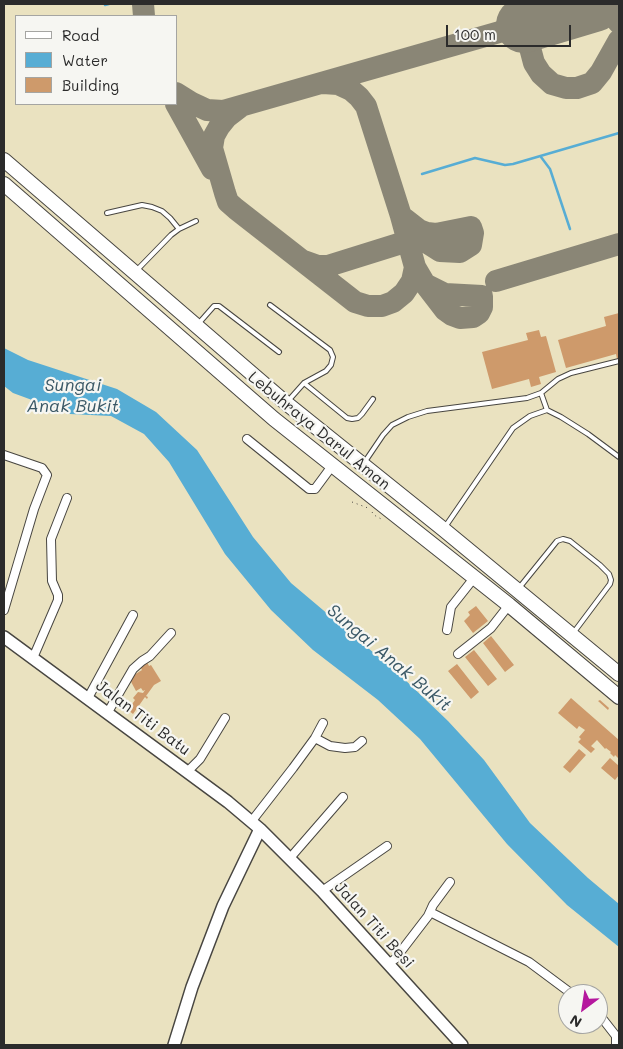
<!DOCTYPE html>
<html>
<head>
<meta charset="utf-8">
<style>
	body { margin:0 }
	#map { position:relative; width:623px; height:1049px; overflow:hidden; background:#eae2c0; font-family:Mali,sans-serif }
	canvas { display:block }
	.frame { position:absolute; inset:0; border:5px solid #2b2b2b; pointer-events:none }
	.legend { position:absolute; left:15px; top:15px; width:162px; height:90px; box-sizing:border-box; background:#f6f6f2; border:1px solid #a5a5a2; margin:0; padding:6px 9px; list-style:none; font-size:15px; color:#2b2b2b }
	.legend li { display:flex; align-items:center; gap:10px; height:25px }
	.legend b { width:25px; border:1px solid #a5a5a2 }
	.north { position:absolute; left:558px; top:984px; width:50px; height:50px; box-sizing:border-box; background:#f6f6f2; border:1px solid #a5a5a2; border-radius:50%; rotate:211deg; font-size:14px; font-weight:700; line-height:20px; text-align:center; color:#2b2b2b }
	.north::after { content:''; display:block; margin:auto; width:18px; height:22px; background:#b5179e; clip-path:polygon(50% 0,100% 100%,50% 72%,0 100%) }
	.scale { position:absolute; left:446px; top:25px; width:125px; height:22px; box-sizing:border-box; border:2px solid #2b2b2b; border-top:0; padding-left:6px; font-size:15px; line-height:18px; white-space:nowrap; color:#2b2b2b; -webkit-text-stroke:4px #f6f6f2; paint-order:stroke }
</style>
</head>
<body>
<div id="map">
<canvas width="623" height="1049"></canvas>
<div class="frame"></div>
<ul class="legend">
<li><b style="height:6px;background:#fff"></b>Road</li>
<li><b style="height:14px;background:#57add4"></b>Water</li>
<li><b style="height:14px;background:#ce9a6b"></b>Building</li>
</ul>
<div class="north">N</div>
<div class="scale">100 m</div>
</div>
<script>
const c = document.querySelector('canvas').getContext('2d');
c.lineJoin = 'round';
function fill(path, color) {
  c.fillStyle = color;
  c.fill(path, 'evenodd');
}
function shape(rows) {
  const path = new Path2D();
  for (const r of rows) {
    path.moveTo(r[0], r[1]);
    for (let i = 2; i < r.length; i += 2) path.lineTo(r[i], r[i + 1]);
  }
  return path;
}
function trace(path, color, width, dash) {
  c.strokeStyle = color;
  c.lineWidth = width;
  c.lineCap = dash ? 'butt' : 'round';
  c.setLineDash(dash || []);
  c.stroke(path);
}
function drawText(font, color, halo, rows, align = 'center') {
  c.font = font + ' Mali,sans-serif';
  c.lineWidth = 4.5;
  c.setLineDash([]);
  c.textBaseline = 'middle';
  c.strokeStyle = halo;
  c.fillStyle = color;
  for (const [text, x, y, turn = 0] of rows) {
    c.save();
    c.translate(x, y);
    c.rotate((+turn || 0) * Math.PI / 180);
    c.textAlign = isNaN(turn) ? turn : align;
    if (halo) c.strokeText(text, 0, 0);
    c.fillText(text, 0, 0);
    c.restore();
  }
}
const water = shape([
	[4,348,28,360,117,389,156,412,197,450,253,537,291,583,400,675,448,721,484,760,530,823,588,878,619,904,619,947,567,905,507,844,420,739,378,700,313,650,271,610,225,554,169,462,144,434,111,416,70,414,13,393,4,386]
]);
const stream = shape([
	[105,5,109,4],
	[541,157,550,169,570,229],
	[422,174,475,158,505,165,513,164,619,133]
]);
const taxiway = shape([
	[143,4,144,16],
	[584,7,600,6,609,11,619,23],
	[323,83,338,84,351,90,359,97,366,106,401,216,415,267,425,284,445,310,452,315,460,318,473,317,479,313,482,307,482,296,445,294,425,284],
	[176,93,192,103,207,110,223,111,524,25,534,63,541,74,552,84,566,88,577,88,592,83,601,72,619,40],
	[176,104,212,169],
	[240,107,227,117,219,127,214,136,212,148,225,193,228,202,236,209,355,302,368,306,382,306,393,302,404,293,412,281,415,267],
	[401,216,419,230,427,233,436,234,471,227,473,233,471,245,460,252,440,251,429,244,401,216],
	[304,261,318,266,328,266,408,241,422,240],
	[496,281,619,244]
]);
const runway = shape([
	[524,25,594,4]
]);
const building = shape([
	[619,313,619,358,617,359,616,354,566,368,558,340,606,326,604,317],
	[539,330,541,337,546,336,556,372,539,377,541,384,531,387,529,379,492,389,482,352,528,340,526,333],
	[476,606,488,621,473,633,464,621,470,615,468,612],
	[491,636,514,665,505,672,483,643],
	[474,650,497,679,488,686,465,657],
	[147,662,149,666,151,665,161,681,154,685,146,696,148,697,147,699,145,697,133,714,128,710,135,700,133,698,138,692,143,693,145,690,143,691,141,688,136,691,129,678,142,670,140,666],
	[457,664,479,692,471,699,448,671],
	[571,698,619,740,619,759,615,755,614,757,610,753,611,752,606,748,605,749,597,740,591,746,595,749,591,753,578,742,581,739,579,737,585,730,579,726,577,729,558,713],
	[600,700,609,708,608,710,598,701],
	[579,749,586,755,570,773,563,767],
	[610,758,619,766,619,775,615,780,601,768]
]);
const path = shape([
	[352,502,368,508],
	[372,512,374,515,383,520]
]);
const lane = shape([
	[107,213,142,205,152,207,162,211,170,218,179,229],
	[137,270,171,235,179,229,196,221],
	[270,305,330,350,333,357,331,365,326,371,304,383,288,401],
	[199,323,214,306,219,306,279,352],
	[304,383,347,418,352,419,358,418,362,414,373,399],
	[541,393,547,410],
	[364,463,383,435,392,425,408,417,427,411,527,398,541,393,558,379,571,373,619,361],
	[445,527,513,428,530,416,547,410,561,417,588,434,619,457],
	[519,588,557,541,563,539,570,541,600,565,609,574,611,580,610,584,574,632]
]);
const street = shape([
	[247,439,309,489,315,489,332,466],
	[4,455,42,468,47,475,34,509,4,610],
	[447,630,451,607,474,578],
	[458,654,491,628,509,605],
	[33,658,58,600,58,595,52,581,51,539,67,498],
	[88,698,133,615],
	[108,712,133,669,142,661,150,656,171,633],
	[315,738,330,746,345,748,355,747,362,741],
	[187,772,200,759,225,718],
	[251,822,293,768,315,738,323,723],
	[290,858,343,797],
	[322,891,387,846],
	[430,912,529,962,572,994],
	[388,964,395,959,428,916,433,905,450,882],
	[598,1013,616,1036,616,1045]
]);
const secondary = shape([
	[4,637,228,802,260,829,322,891,462,1045],
	[174,1045,192,987,223,906,260,829]
]);
const highway = shape([
	[4,160,286,403,443,529,619,674],
	[4,184,274,419,509,605,619,697]
]);
const streetNames = [
	["Lebuhraya Darul Aman",319,431,39],
	["Jalan Titi Batu",143,718,37],
	["Jalan Titi Besi",374,925,48]
];
const waterNames = [
	["Sungai",73,385],
	["Anak Bukit",73,406],
	["Sungai Anak Bukit",389,658,40]
];
fill(water, '#57add4');
trace(stream, '#57add4', 2.5);
trace(taxiway, '#8a8676', 22);
trace(runway, '#8a8676', 56);
fill(building, '#ce9a6b');
trace(lane, '#484641', 6);
trace(street, '#484641', 10);
trace(secondary, '#484641', 14);
trace(highway, '#484641', 16);
trace(path, '#484641', 1, [1, 4]);
trace(lane, '#fff', 4);
trace(street, '#fff', 8);
trace(secondary, '#fff', 11);
trace(highway, '#fff', 14);
drawText('16px', '#2b2b2b', '#f6f6f2', streetNames);
drawText('italic 18px', '#3a5866', '#f6f6f2', waterNames);
</script>
</body>
</html>
